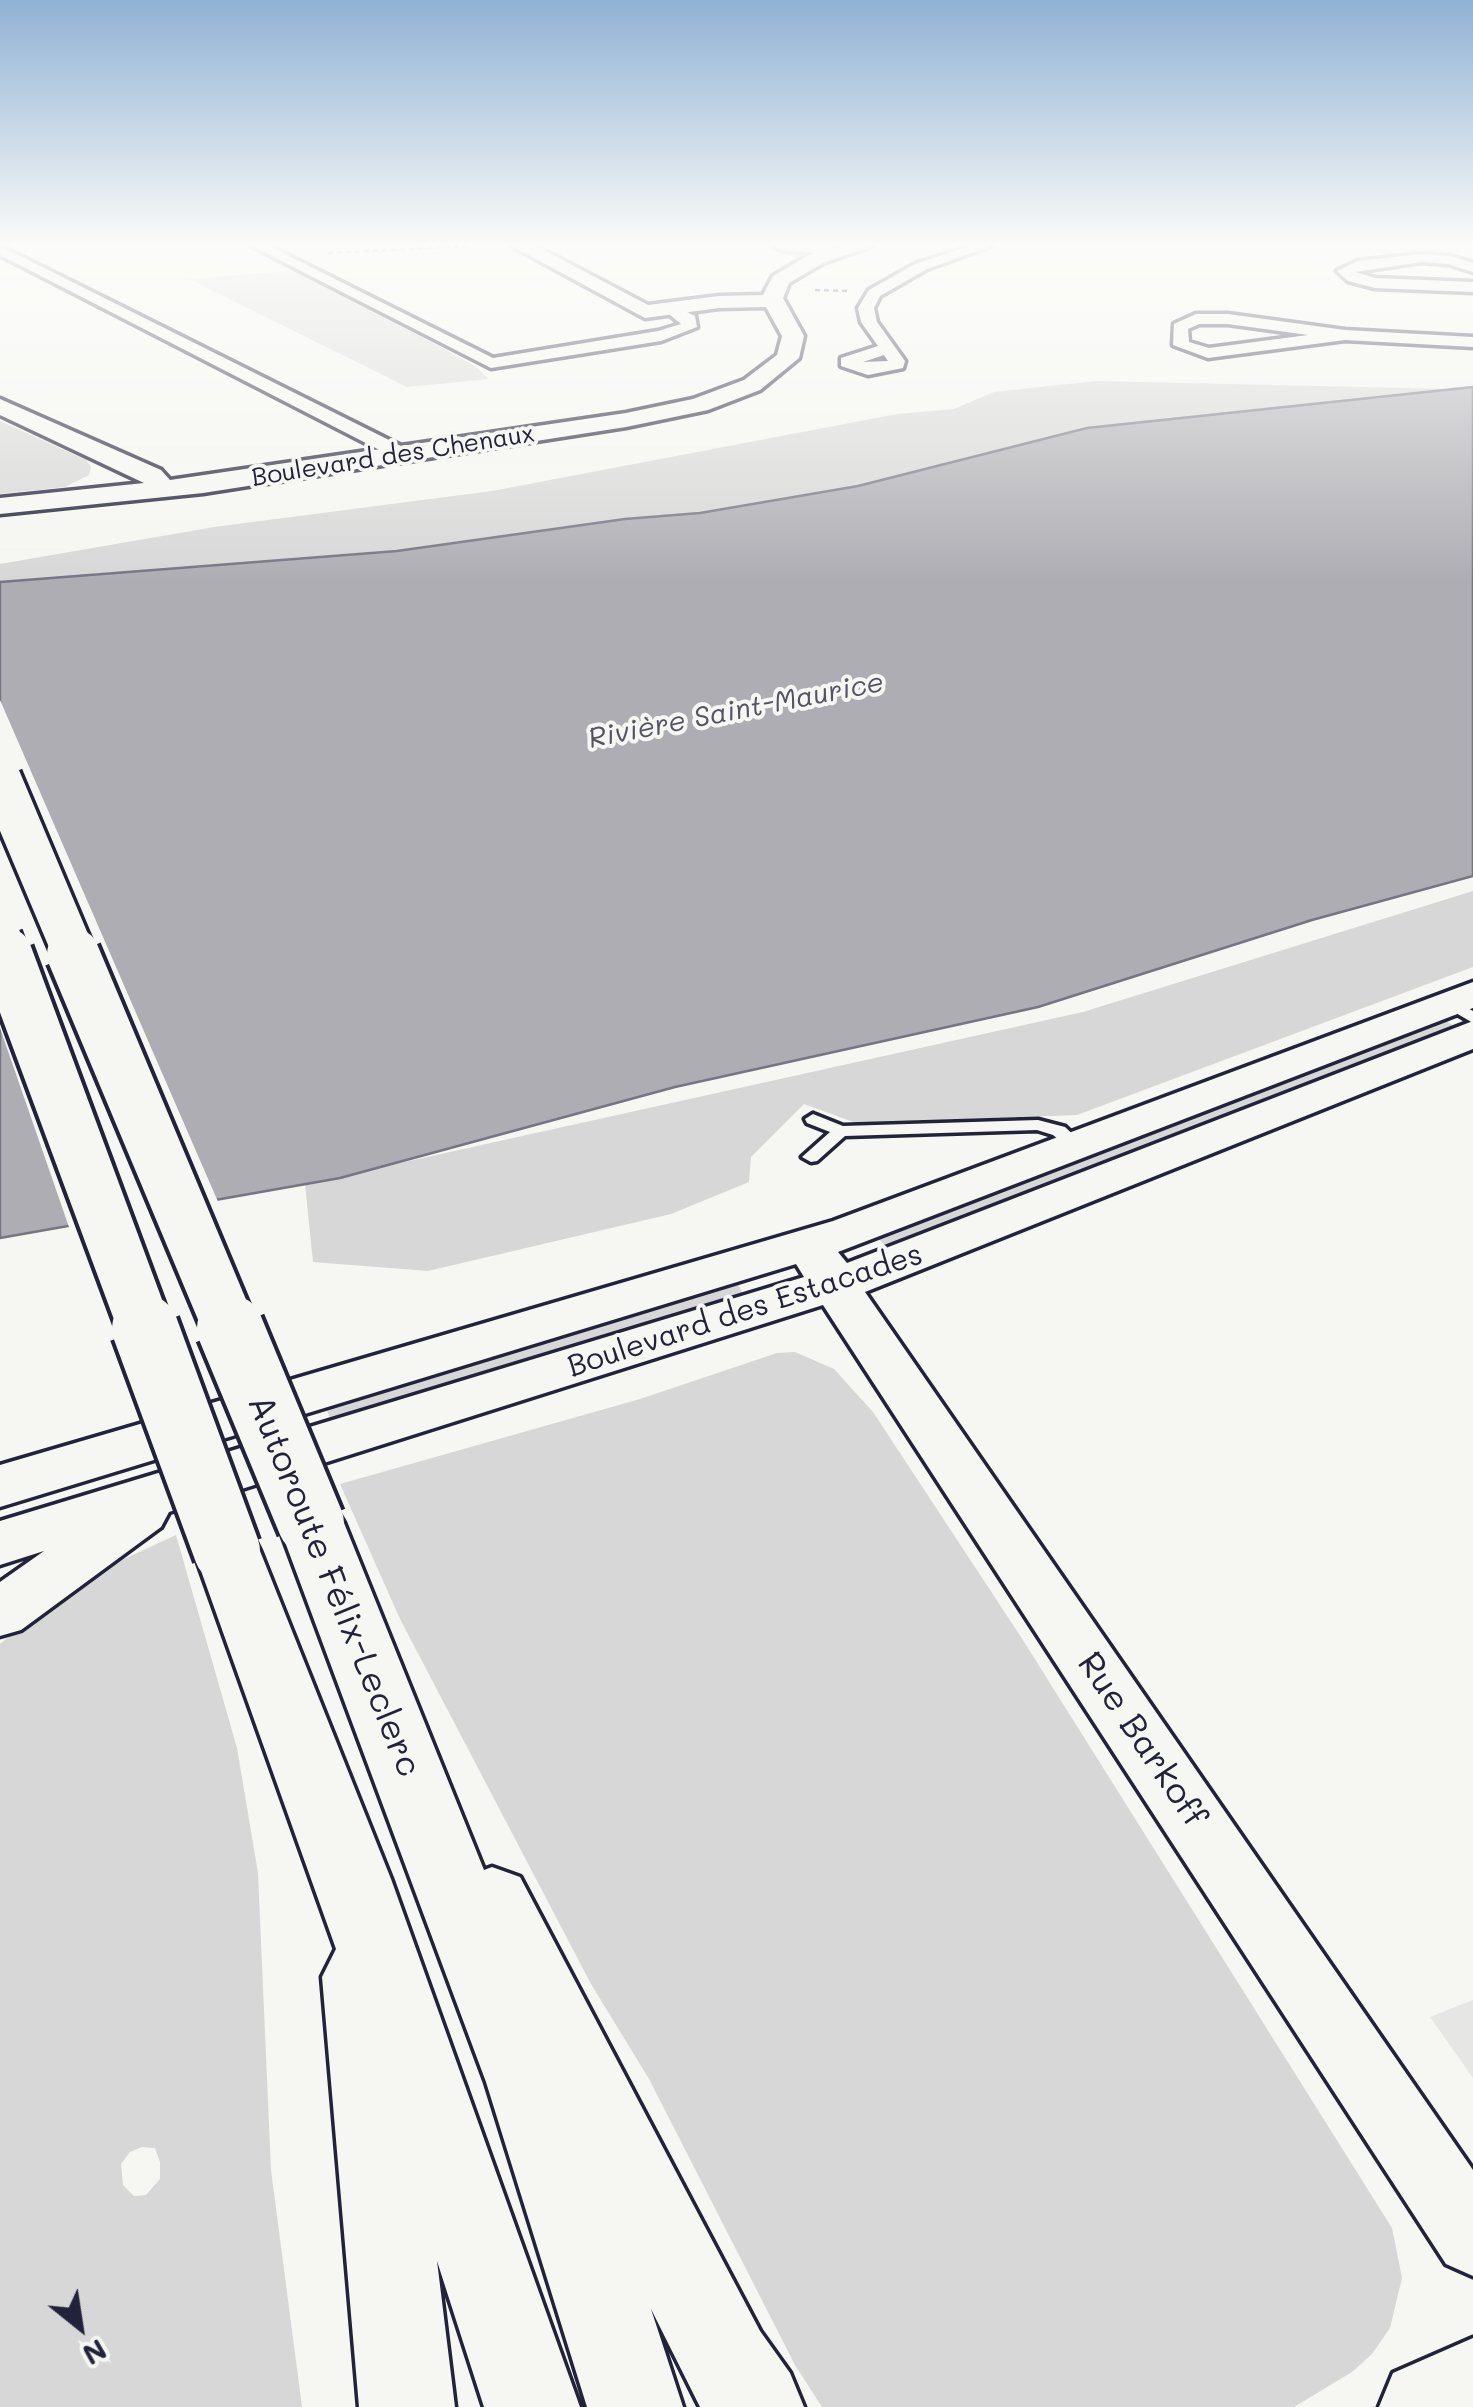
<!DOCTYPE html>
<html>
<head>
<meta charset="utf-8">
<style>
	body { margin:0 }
	#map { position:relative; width:1473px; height:2407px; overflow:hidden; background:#f6f6f2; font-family:Mali,sans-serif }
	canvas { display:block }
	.north { position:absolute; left:30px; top:2277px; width:100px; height:100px; -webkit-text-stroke:8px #f6f6f2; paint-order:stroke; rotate:150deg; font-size:28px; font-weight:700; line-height:40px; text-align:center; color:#22223b }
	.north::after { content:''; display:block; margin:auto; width:35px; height:45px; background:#22223b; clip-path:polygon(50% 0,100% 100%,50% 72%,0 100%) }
</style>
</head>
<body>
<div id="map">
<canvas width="1473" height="2407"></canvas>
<div class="north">N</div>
</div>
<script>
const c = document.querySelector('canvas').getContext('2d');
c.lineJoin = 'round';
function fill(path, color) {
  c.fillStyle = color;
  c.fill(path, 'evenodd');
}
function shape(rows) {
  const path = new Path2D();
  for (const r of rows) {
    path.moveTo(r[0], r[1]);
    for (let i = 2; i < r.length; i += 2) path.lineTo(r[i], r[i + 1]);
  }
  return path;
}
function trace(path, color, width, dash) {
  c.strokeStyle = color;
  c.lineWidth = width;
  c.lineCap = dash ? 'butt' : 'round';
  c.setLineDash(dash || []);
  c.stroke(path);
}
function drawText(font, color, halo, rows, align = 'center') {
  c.font = font + ' Mali,sans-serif';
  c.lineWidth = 8;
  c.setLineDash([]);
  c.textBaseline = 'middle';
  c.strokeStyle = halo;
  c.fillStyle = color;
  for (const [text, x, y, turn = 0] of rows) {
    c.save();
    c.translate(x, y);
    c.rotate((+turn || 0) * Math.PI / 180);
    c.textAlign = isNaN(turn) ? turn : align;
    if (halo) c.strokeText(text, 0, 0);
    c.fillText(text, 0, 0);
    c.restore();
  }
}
const built = shape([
	[1473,2000,1473,2078,1430,2017]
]);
const green = shape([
	[299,270,475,366,489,379,407,387,189,279],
	[1096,381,1455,389,1087,428,858,486,700,513,625,519,397,551,0,582,0,564,214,527,492,491,897,414,954,409,994,392],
	[0,421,86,460,91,467,89,475,65,487,0,494],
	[1473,891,1473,967,1077,1115,856,1123,804,1104,751,1157,749,1182,671,1214,428,1271,313,1262,305,1184,1083,1012],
	[1442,1018,1458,1029,889,1250,876,1236],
	[735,1279,744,1295,331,1421,324,1403],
	[795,1352,834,1369,873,1412,1021,1637,1392,2228,1402,2278,1390,2328,1372,2354,1352,2372,1294,2407,822,2407,795,2365,649,2079,591,1984,400,1619,340,1484,640,1399,777,1353],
	[176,1535,237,1748,258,1873,271,2170,302,2407,0,2407,0,1644,51,1599,94,1573],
	[142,2147,155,2148,160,2162,160,2179,146,2195,134,2196,123,2185,121,2164,130,2152]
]);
const water = shape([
	[1473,387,1473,876,1312,920,1038,1007,675,1087,340,1178,0,1238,0,582,397,551,625,519,700,513,858,486,1087,428,1473,387]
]);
const pier = shape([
	[0,700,219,1204,70,1230,0,1028]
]);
const path = shape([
	[328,253,471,246],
	[815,290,848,291]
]);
const lane = shape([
	[1449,998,1473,1011,1473,1023,1444,1006,1441,1003,1449,998],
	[813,1114,843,1126,1038,1120,1065,1127,1084,1145,1082,1149,1070,1149,1053,1135,1037,1130,845,1136,817,1161,811,1162,802,1157,830,1132,807,1123,805,1119,813,1114]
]);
const street = shape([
	[0,246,409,450,411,454,402,460,395,458,0,255,0,246],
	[252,246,269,246,493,358,658,331,681,324,663,309,671,304,695,316,697,327,661,341,491,368,252,246],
	[774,246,827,246,847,251,840,255,781,250,774,246],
	[971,246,991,246,927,269,880,296,874,308,877,322,905,361,903,368,868,375,841,366,841,358,878,346,861,322,858,308,869,290,917,263,971,246],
	[884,355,888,361,863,362,884,355],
	[1421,254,1450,256,1473,263,1473,272,1448,264,1421,262,1355,272,1375,278,1473,282,1473,292,1375,288,1348,281,1337,271,1358,261,1421,254],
	[1196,314,1228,314,1345,330,1473,337,1473,347,1345,340,1208,358,1173,345,1174,324,1196,314],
	[1199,324,1228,324,1308,335,1209,348,1189,342,1188,329,1199,324]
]);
const secondary = shape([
	[512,246,536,246,648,305,719,296,763,295,773,276,809,255,842,246,872,246,823,263,789,283,783,298,804,336,799,358,760,390,708,410,626,427,203,493,0,514,0,498,144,483,0,415,0,399,161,470,170,480,626,413,693,399,744,380,777,355,782,336,766,307,719,308,645,318,512,246],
	[1473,982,1473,1008,838,1252,847,1263,1473,1021,1473,1049,865,1292,1473,2170,1473,2276,1446,2264,823,1305,169,1512,161,1527,21,1630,0,1636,0,1582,44,1551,0,1565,0,1521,804,1277,796,1264,0,1507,0,1465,833,1221,1473,982]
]);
const highway = shape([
	[311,1498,334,1506,344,1523,484,1870,492,1867,520,1877,760,2331,790,2373,804,2407,700,2407,651,2309,683,2407,587,2407,486,2082,278,1523,288,1506,311,1498],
	[227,1526,251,1533,260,1551,391,1879,580,2407,484,2407,437,2261,455,2407,359,2407,322,1977,336,1949,194,1551,203,1533,227,1526],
	[1473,2338,1473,2407,1379,2407,1393,2373,1473,2338]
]);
const highwayBridgeFar2 = shape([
	[0,778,75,956],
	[0,937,7,956]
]);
const highwayBridgeFar1 = shape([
	[6,954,146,1331],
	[73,954,231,1331]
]);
const highwayBridge = shape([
	[145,1328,227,1551],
	[230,1328,311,1523]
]);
const farStreetnames = [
	["Boulevard des Chenaux",393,456,-9]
];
const farWaternames = [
	["Rivière Saint-Maurice",736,711,-11]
];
const streetNames = [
	["Boulevard des Estacades",745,1311,-18]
];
const nearStreetnames = [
	["Autoroute Félix-Leclerc",334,1586,68],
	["Rue Barkoff",1142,1740,56]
];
fill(built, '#e6e6e4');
fill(green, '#d7d7d7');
fill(water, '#adadb3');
trace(water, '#757583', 2.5);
fill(pier, '#f6f6f2');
trace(lane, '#22223b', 7);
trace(street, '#22223b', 7);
trace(secondary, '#22223b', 7);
trace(highway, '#22223b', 7);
trace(path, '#22223b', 2.5, [5, 4]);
fill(lane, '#f6f6f2');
fill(street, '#f6f6f2');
fill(secondary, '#f6f6f2');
fill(highway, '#f6f6f2');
trace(highwayBridgeFar2, '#22223b', 48, []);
trace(highwayBridgeFar1, '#22223b', 60, []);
trace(highwayBridge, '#22223b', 74, []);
trace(highwayBridgeFar2, '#f6f6f2', 41);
trace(highwayBridgeFar1, '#f6f6f2', 52);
trace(highwayBridge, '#f6f6f2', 66);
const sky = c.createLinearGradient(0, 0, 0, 582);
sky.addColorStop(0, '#90b1d3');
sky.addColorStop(0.42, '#fbfbf9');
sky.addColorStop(1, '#fbfbf900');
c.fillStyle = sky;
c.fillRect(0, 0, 1473, 582);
drawText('25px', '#22223b', '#f6f6f2', farStreetnames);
drawText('italic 28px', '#535365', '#f6f6f2', farWaternames);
drawText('30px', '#22223b', '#f6f6f2', streetNames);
drawText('35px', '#22223b', '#f6f6f2', nearStreetnames);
</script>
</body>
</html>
